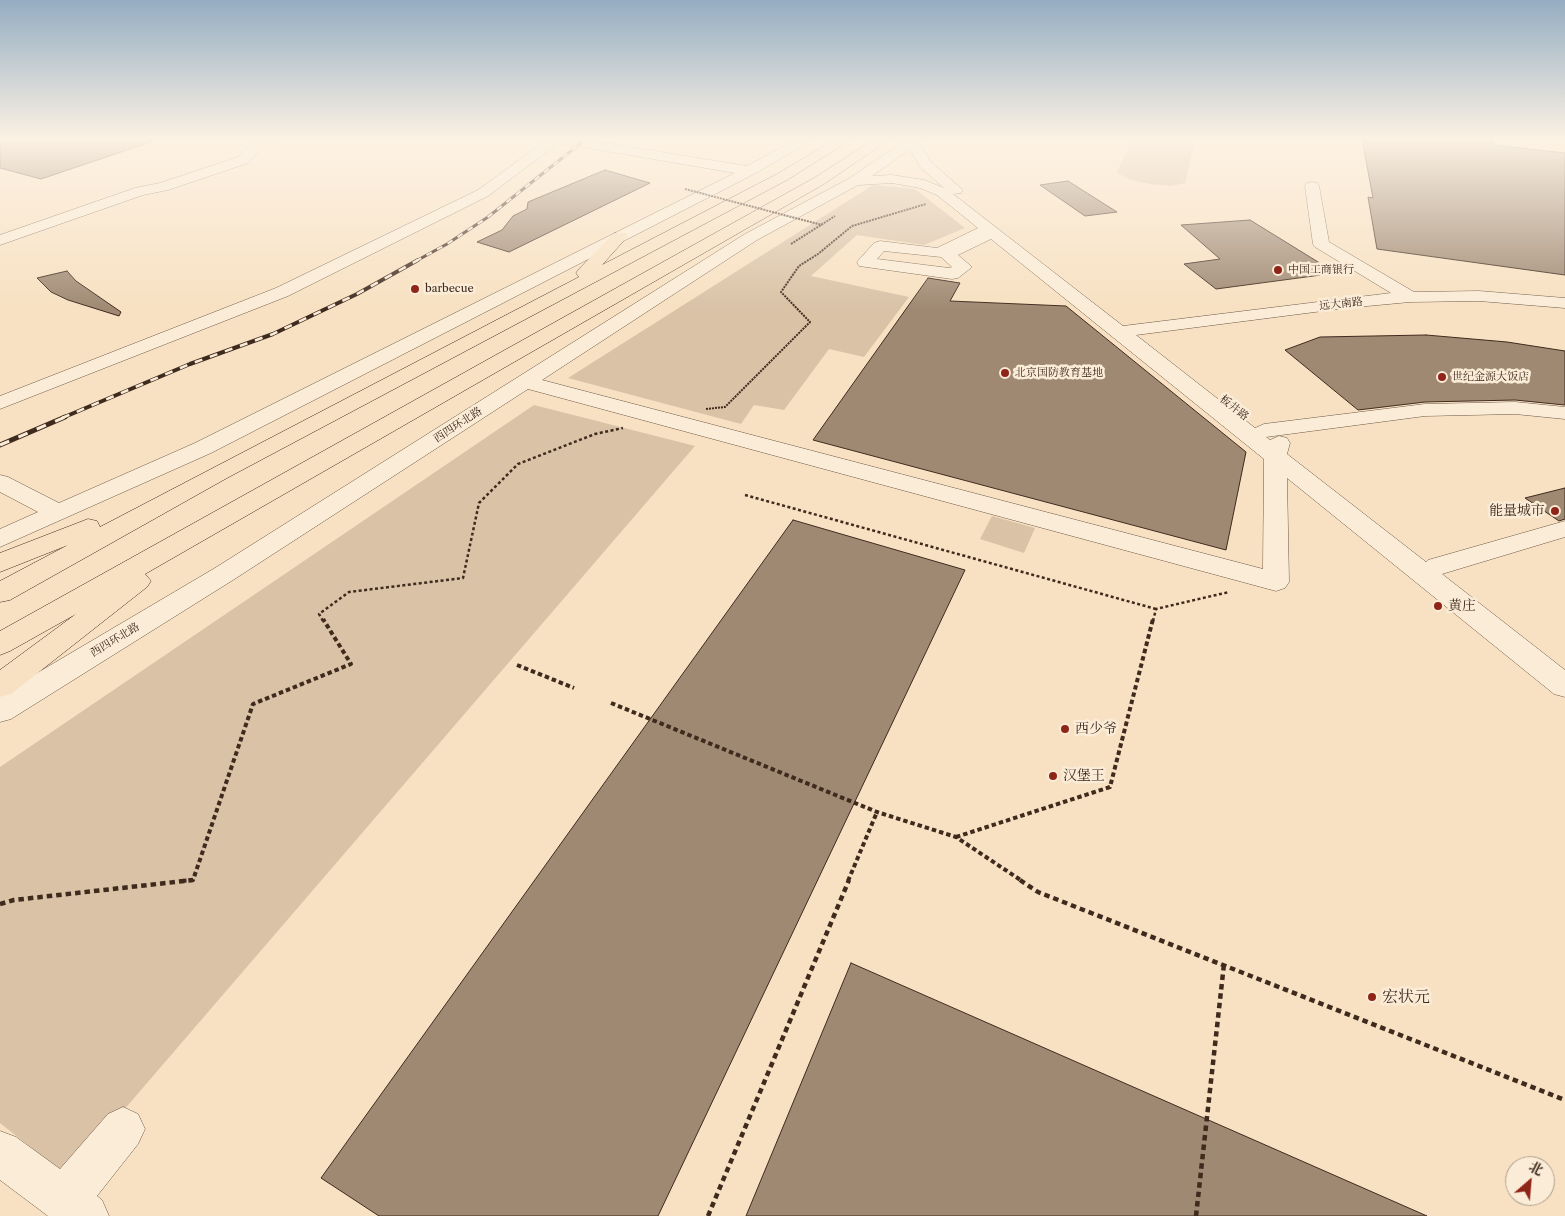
<!DOCTYPE html>
<html>
<head>
<meta charset="utf-8">
<style>
	body { margin:0 }
	#map { position:relative; width:1565px; height:1216px; overflow:hidden; background:#f8e1c2; font-family:"Libre Caslon Text","Noto Serif SC",serif }
	canvas { display:block }
	.north { position:absolute; left:1505px; top:1156px; width:50px; height:50px; box-sizing:border-box; background:#faecd7; border:1px solid #af9e8d; border-radius:50%; rotate:27deg; font-size:14px; font-weight:700; line-height:20px; text-align:center; color:#3f2a1e }
	.north::after { content:''; display:block; margin:auto; width:18px; height:22px; background:#8f2418; clip-path:polygon(50% 0,100% 100%,50% 72%,0 100%) }
</style>
</head>
<body>
<div id="map">
<canvas width="1565" height="1216"></canvas>
<div class="north">北</div>
</div>
<script>
const c = document.querySelector('canvas').getContext('2d');
c.lineJoin = 'round';
function fill(path, color) {
  c.fillStyle = color;
  c.fill(path, 'evenodd');
}
function shape(rows) {
  const path = new Path2D();
  for (const r of rows) {
    path.moveTo(r[0], r[1]);
    for (let i = 2; i < r.length; i += 2) path.lineTo(r[i], r[i + 1]);
  }
  return path;
}
function trace(path, color, width, dash) {
  c.strokeStyle = color;
  c.lineWidth = width;
  c.lineCap = dash ? 'butt' : 'round';
  c.setLineDash(dash || []);
  c.stroke(path);
}
function drawText(font, color, halo, rows, align = 'center') {
  c.font = font + ' "Libre Caslon Text","Noto Serif SC",serif';
  c.lineWidth = 5;
  c.setLineDash([]);
  c.textBaseline = 'middle';
  c.strokeStyle = halo;
  c.fillStyle = color;
  for (const [text, x, y, turn = 0] of rows) {
    c.save();
    c.translate(x, y);
    c.rotate((+turn || 0) * Math.PI / 180);
    c.textAlign = isNaN(turn) ? turn : align;
    if (halo) c.strokeText(text, 0, 0);
    c.fillText(text, 0, 0);
    c.restore();
  }
}
const green = shape([
	[1132,139,1177,139,1194,145,1185,183,1171,186,1150,184,1131,180,1117,173],
	[873,185,915,189,965,228,924,245,857,235,811,276,909,297,864,357,829,349,784,410,754,405,741,424,568,378],
	[534,405,695,446,67,1176,0,1123,0,767],
	[992,516,1035,528,1024,553,980,539]
]);
const building = shape([
	[0,139,151,139,151,142,41,179,0,168,0,139],
	[1362,139,1492,139,1494,145,1565,153,1565,275,1377,249,1368,197,1373,198,1362,139],
	[605,170,650,183,509,252,477,242,502,230,513,216,527,209,528,202,605,170],
	[1068,181,1117,212,1085,216,1040,185,1068,181],
	[1250,220,1336,273,1216,289,1184,264,1220,259,1181,225,1250,220],
	[67,271,76,281,121,312,119,316,68,300,51,292,37,278,67,271],
	[928,278,960,283,950,301,1066,306,1246,452,1226,550,813,440,928,278],
	[1426,335,1507,342,1565,351,1565,405,1515,400,1425,402,1358,410,1285,350,1320,337,1426,335],
	[1565,488,1565,519,1559,521,1525,498,1565,488],
	[793,520,965,570,658,1216,379,1216,321,1178,793,520],
	[851,963,1427,1216,746,1216,851,963]
]);
const pathFar3 = shape([
	[791,244,835,216],
	[706,409,725,407,810,322,781,292,799,266,818,254,852,226,926,204]
]);
const pathFar2 = shape([
	[745,495,1156,609],
	[323,621,319,614,349,592,463,578,479,503,518,464,595,434,623,428],
	[1153,621,1156,609,1229,592]
]);
const pathFar1 = shape([
	[517,665,574,688],
	[611,703,877,812,956,837,1022,881],
	[956,837,1110,787,1153,619],
	[182,881,193,880,253,704,351,664,323,619],
	[848,881,877,812]
]);
const path = shape([
	[1020,880,1038,892,1565,1100],
	[0,904,14,900,193,880],
	[708,1216,849,880],
	[1196,1216,1224,964]
]);
const minor = shape([
	[260,139,279,139,277,142,262,147,248,163,168,190,143,195,0,245,0,235,135,188,160,183,238,157,252,141,260,139],
	[548,139,581,139,747,166,798,139,814,139,754,174,211,453,0,547,0,529,38,512,0,492,0,475,8,477,59,503,195,443,735,173,559,143,488,196,288,296,0,409,0,396,276,288,478,190,548,139],
	[907,139,921,139,919,142,931,162,963,190,961,193,953,194,1123,326,1391,293,1315,247,1313,244,1305,186,1307,183,1312,182,1317,183,1319,186,1329,242,1414,292,1479,291,1565,298,1565,308,1479,301,1410,302,1346,308,1136,335,1255,428,1264,424,1425,404,1515,402,1565,407,1565,419,1515,414,1425,416,1266,437,1270,440,1279,436,1287,438,1290,443,1287,454,1426,562,1428,560,1565,521,1565,537,1442,574,1565,670,1565,697,1554,694,1287,478,1289,582,1285,588,1276,591,528,389,233,580,11,719,0,722,0,695,215,568,745,234,850,178,907,139],
	[910,149,920,167,944,188,924,180,892,175,872,176,910,149],
	[892,183,920,188,937,195,978,228,937,248,880,241,874,243,857,262,859,266,952,279,958,278,972,267,958,255,991,239,1264,459,1263,569,542,380,757,240,858,185,892,183],
	[884,251,941,257,952,267,949,268,877,259,884,251],
	[123,1107,138,1114,145,1129,138,1144,97,1196,102,1200,109,1216,48,1216,0,1180,0,1131,16,1137,60,1169,108,1114,123,1107]
]);
const highway = shape([
	[836,139,852,139,787,180,227,478,10,600,0,602,0,581,68,545,0,572,0,553,88,519,97,521,100,527,579,277,576,273,579,269,614,233,626,233,628,236,602,265,777,174,836,139],
	[875,139,890,139,824,184,145,574,151,581,147,587,11,694,0,697,0,670,76,614,10,651,0,655,0,631,814,178,875,139]
]);
const railFar2 = shape([
	[416,261,447,244,488,217,586,139]
]);
const railFar1 = shape([
	[62,418,190,364,273,334,357,294,418,260]
]);
const rail = shape([
	[0,445,65,417]
]);
const pathBridge = shape([
	[685,189,822,225]
]);
const markers = [
	[1278,270,5,"#8f2418"],
	[415,289,5,"#8f2418"],
	[1005,373,5,"#8f2418"],
	[1442,377,5,"#8f2418"],
	[1555,511,5,"#8f2418"],
	[1438,606,5,"#8f2418"],
	[1065,729,5,"#8f2418"],
	[1053,776,5,"#8f2418"],
	[1372,997,5,"#8f2418"]
];
const farPoinames = [
	["中国工商银行",1288,270],
	["barbecue",425,289],
	["北京国防教育基地",1015,373],
	["世纪金源大饭店",1452,377]
];
const farStreetnames = [
	["远大南路",1341,304,-6],
	["板井路",1234,408,38],
	["西四环北路",458,425,-33],
	["西四环北路",115,640,-31]
];
const poiNames = [
	["能量城市",1545,511,"right"],
	["黄庄",1448,606],
	["西少爷",1075,729],
	["汉堡王",1063,776]
];
const nearPoinames = [
	["宏状元",1382,997]
];
fill(green, '#d9c2a6');
fill(building, '#9f8973');
trace(building, '#3f2a1e', 1);
trace(minor, '#6d5847', 1);
trace(highway, '#3f2a1e', 1);
trace(pathFar3, '#3f2a1e', 2, [2, 1]);
trace(pathFar2, '#3f2a1e', 2.5, [3, 2.5]);
trace(pathFar1, '#3f2a1e', 4, [4.5, 3]);
trace(path, '#3f2a1e', 4.5, [5.5, 4]);
fill(minor, '#faecd7');
fill(highway, '#f8e1c2');
trace(railFar2, '#3f2a1e', 3);
trace(railFar1, '#3f2a1e', 4);
trace(rail, '#3f2a1e', 5);
trace(railFar2, '#faecd7', 2, [6]);
trace(railFar1, '#faecd7', 2.5, [8]);
trace(rail, '#faecd7', 3, [10]);
trace(pathBridge, '#3f2a1e', 2, [2, 1]);
const sky = c.createLinearGradient(0, 0, 0, 309);
sky.addColorStop(0, '#95adc2');
sky.addColorStop(0.45, '#fcf2e4');
sky.addColorStop(1, '#fcf2e400');
c.fillStyle = sky;
c.fillRect(0, 0, 1565, 309);
for (const [x, y, r, color] of markers) {
  const dot = new Path2D();
  dot.arc(x, y, r, 0, 2 * Math.PI);
  c.fillStyle = color;
  c.fill(dot);
  trace(dot, '#faecd7', 2);
}
drawText('11px', '#3f2a1e', '#faecd7', farPoinames, 'left');
drawText('11px', '#3f2a1e', '#faecd7', farStreetnames);
drawText('14px', '#3f2a1e', '#faecd7', poiNames, 'left');
drawText('16px', '#3f2a1e', '#faecd7', nearPoinames, 'left');
</script>
</body>
</html>
